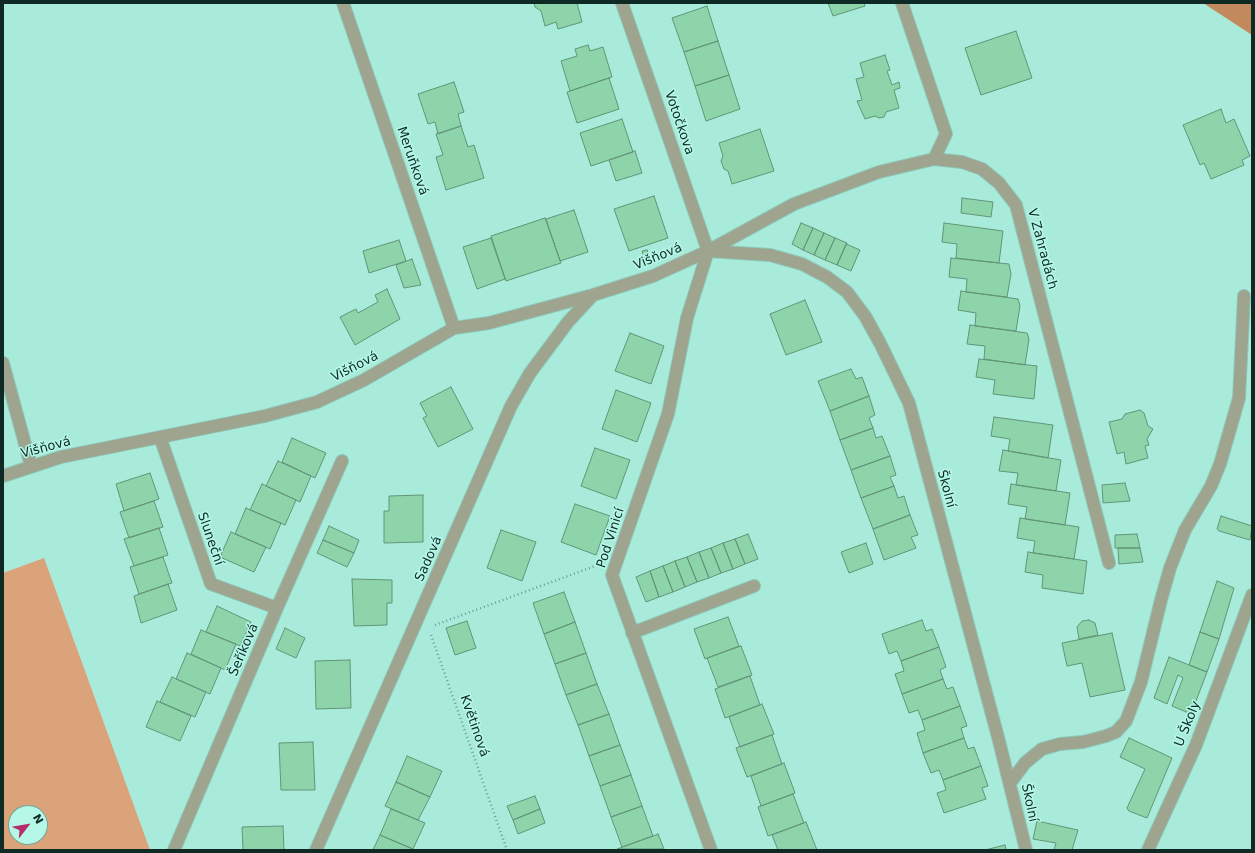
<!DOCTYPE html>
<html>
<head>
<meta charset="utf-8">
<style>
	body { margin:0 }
	#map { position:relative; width:1255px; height:853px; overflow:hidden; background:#a9ebdb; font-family:"DejaVu Sans",sans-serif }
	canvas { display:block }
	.frame { position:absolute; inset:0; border:4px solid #0f2a25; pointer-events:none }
	.north { position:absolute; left:8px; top:805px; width:40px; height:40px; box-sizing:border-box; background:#b6f8e8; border:1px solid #73a69a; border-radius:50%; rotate:59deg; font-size:11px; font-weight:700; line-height:16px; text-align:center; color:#0f2a25 }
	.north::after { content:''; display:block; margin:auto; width:14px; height:18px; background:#b52c6a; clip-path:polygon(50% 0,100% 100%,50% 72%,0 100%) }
</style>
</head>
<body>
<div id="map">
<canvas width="1255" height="853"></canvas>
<div class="frame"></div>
<div class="north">N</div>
</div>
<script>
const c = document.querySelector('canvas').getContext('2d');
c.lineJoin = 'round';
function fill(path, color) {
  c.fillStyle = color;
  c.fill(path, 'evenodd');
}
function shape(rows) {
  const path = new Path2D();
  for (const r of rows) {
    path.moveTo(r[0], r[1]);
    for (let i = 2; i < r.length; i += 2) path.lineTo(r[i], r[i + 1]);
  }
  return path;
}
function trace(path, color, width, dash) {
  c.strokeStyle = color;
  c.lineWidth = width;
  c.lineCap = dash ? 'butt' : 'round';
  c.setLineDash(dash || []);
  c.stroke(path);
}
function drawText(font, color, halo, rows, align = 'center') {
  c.font = font + ' "DejaVu Sans",sans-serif';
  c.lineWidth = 3;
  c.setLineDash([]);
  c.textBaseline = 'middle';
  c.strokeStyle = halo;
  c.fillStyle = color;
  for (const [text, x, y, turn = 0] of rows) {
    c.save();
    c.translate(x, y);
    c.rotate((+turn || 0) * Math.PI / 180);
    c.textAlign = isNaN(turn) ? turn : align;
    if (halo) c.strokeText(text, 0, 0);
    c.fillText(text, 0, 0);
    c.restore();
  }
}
const green = shape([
	[44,558,150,850,3,850,3,573],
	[16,813,40,813,40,837,16,837]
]);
const forest = shape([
	[1203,3,1252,3,1252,35]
]);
const building = shape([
	[534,3,577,3,582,22,558,29,556,22,545,26,541,11,535,7,534,3],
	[828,3,864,3,865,6,833,16,828,3],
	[707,6,718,41,684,52,672,18,707,6],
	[1016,31,1032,78,981,95,965,48,1016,31],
	[718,41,729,75,695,86,684,52,718,41],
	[588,45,590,51,603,47,612,77,570,91,561,61,577,56,575,49,588,45],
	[885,55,890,70,887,71,892,85,899,82,900,88,894,90,899,108,886,112,884,117,879,118,875,116,865,119,857,101,862,100,856,79,864,77,860,63,885,55],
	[729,75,740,109,706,121,695,86,729,75],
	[609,78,619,109,577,123,567,92,609,78],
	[454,82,464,112,458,114,461,126,438,134,435,122,428,124,418,94,454,82],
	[1221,109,1226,123,1234,119,1250,156,1242,160,1244,165,1211,179,1204,163,1200,165,1183,125,1221,109],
	[622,119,633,152,591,166,580,133,622,119],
	[461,126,468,147,474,145,484,178,446,190,436,157,443,155,436,134,461,126],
	[760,129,774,171,732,184,728,171,724,169,721,161,723,156,719,143,760,129],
	[635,151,642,173,616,181,609,160,635,151],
	[654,196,668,238,629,251,614,209,654,196],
	[962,198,993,202,991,217,961,213,962,198],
	[574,210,588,252,560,261,546,219,574,210],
	[545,218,561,263,506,281,491,236,545,218],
	[801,223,813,228,803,250,792,244,801,223],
	[944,223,1003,231,999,263,956,258,957,244,942,242,944,223],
	[813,228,824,233,814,255,803,250,813,228],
	[824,233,835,238,825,260,814,255,824,233],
	[491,238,505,279,477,289,463,247,491,238],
	[835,238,847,243,837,265,825,260,835,238],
	[399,240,406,261,369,273,363,251,399,240],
	[846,244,860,250,851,271,837,265,846,244],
	[647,250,651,262,646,264,642,251,647,250],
	[951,258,1009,264,1011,274,1007,297,966,292,967,279,949,277,951,258],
	[412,259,421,285,404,288,396,265,412,259],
	[387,289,400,319,355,345,340,317,356,309,358,313,378,302,375,295,387,289],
	[961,291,1018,299,1020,306,1016,331,975,326,976,313,958,310,961,291],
	[805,300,822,342,786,355,770,314,805,300],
	[970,325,1027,333,1029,339,1025,365,984,359,985,346,967,344,970,325],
	[630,333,664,346,651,384,615,371,630,333],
	[979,359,1037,366,1034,399,993,394,995,380,976,377,979,359],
	[851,369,856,379,862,377,869,396,830,411,818,381,851,369],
	[451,387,473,429,438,447,423,418,427,416,420,403,451,387],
	[616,390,651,403,637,442,602,429,616,390],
	[869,396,875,415,869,418,873,428,840,440,830,411,869,396],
	[1140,410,1144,413,1148,426,1153,429,1147,439,1149,445,1145,446,1148,458,1126,464,1124,452,1117,454,1109,422,1122,419,1125,414,1140,410],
	[994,417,1053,425,1048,458,1008,451,1010,439,991,436,994,417],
	[873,428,876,438,882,436,890,456,851,470,840,440,873,428],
	[292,438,326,453,315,478,282,462,292,438],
	[595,448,630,460,616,499,581,486,595,448],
	[1003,450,1061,460,1056,491,1016,485,1018,473,999,471,1003,450],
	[890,456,896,475,890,477,894,486,861,498,851,470,890,456],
	[278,461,311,476,300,502,266,486,278,461],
	[150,473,159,499,124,511,116,484,150,473],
	[1125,483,1130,501,1103,503,1102,485,1125,483],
	[262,484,296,500,285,525,250,510,262,484],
	[1011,484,1070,493,1065,525,1025,519,1027,507,1008,504,1011,484],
	[894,486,898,498,904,496,910,515,873,529,861,498,894,486],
	[423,495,423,542,384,543,384,511,389,511,389,496,423,495],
	[154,501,163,527,129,538,120,512,154,501],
	[575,504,610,516,596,555,561,542,575,504],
	[246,508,281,523,270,549,235,534,246,508],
	[910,515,918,535,911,537,916,548,884,560,873,529,910,515],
	[1221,516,1252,526,1250,540,1219,531,1217,529,1221,516],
	[1020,518,1079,527,1074,559,1033,553,1035,541,1017,538,1020,518],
	[329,526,359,540,354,553,323,540,329,526],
	[159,528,168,555,134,566,124,539,159,528],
	[501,530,536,542,522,581,487,568,501,530],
	[231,532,266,547,254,572,220,557,231,532],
	[748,534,758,559,745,564,735,539,748,534],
	[1137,534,1140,548,1115,548,1115,535,1137,534],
	[735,539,745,564,733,569,723,543,735,539],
	[323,540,354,553,347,567,317,553,323,540],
	[723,543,733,569,721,573,711,548,723,543],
	[866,543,873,564,849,573,841,552,866,543],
	[711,548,721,573,709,578,699,552,711,548],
	[1118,548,1140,548,1143,562,1119,564,1118,548],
	[699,552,709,578,697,582,687,557,699,552],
	[1028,552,1087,561,1083,594,1042,588,1043,575,1025,572,1028,552],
	[163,557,172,583,139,594,130,567,163,557],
	[687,557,697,582,685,587,675,561,687,557],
	[675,561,685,587,673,592,663,566,675,561],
	[663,566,673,592,659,597,650,571,663,566],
	[650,571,659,597,646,602,636,577,650,571],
	[352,579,392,580,392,603,387,603,387,625,354,626,352,579],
	[1217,581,1234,588,1219,639,1200,632,1217,581],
	[168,584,177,610,141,623,134,596,168,584],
	[564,592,575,622,544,634,533,603,564,592],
	[217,606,251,622,240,646,206,632,217,606],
	[728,617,739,646,705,659,694,629,728,617],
	[922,620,926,631,932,629,939,647,901,661,897,651,889,654,882,634,922,620],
	[1089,620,1095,623,1098,635,1079,639,1077,627,1082,621,1089,620],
	[467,621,476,648,455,655,446,628,467,621],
	[575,622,586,653,555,664,544,634,575,622],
	[285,628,305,638,296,658,276,649,285,628],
	[201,630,236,644,225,670,191,654,201,630],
	[1200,632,1219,639,1207,672,1189,665,1200,632],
	[1112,633,1125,690,1090,697,1082,663,1067,666,1062,643,1112,633],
	[741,646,752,675,718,687,707,658,741,646],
	[939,647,946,667,940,670,943,679,902,694,895,674,904,671,901,661,939,647],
	[187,653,221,668,210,694,176,679,187,653],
	[586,653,597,684,566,695,555,664,586,653],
	[1169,657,1207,672,1191,714,1172,706,1183,678,1178,675,1167,704,1154,698,1169,657],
	[350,660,351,708,316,709,315,661,350,660],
	[750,676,760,705,725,718,715,689,750,676],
	[172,677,206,692,195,717,160,702,172,677],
	[943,679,947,689,953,687,960,706,922,720,918,710,909,713,902,694,943,679],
	[597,684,609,714,578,725,566,695,597,684],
	[157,701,191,716,180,741,146,727,157,701],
	[762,704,774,734,740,747,729,717,762,704],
	[960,706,967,726,961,728,964,738,923,753,917,733,925,730,922,720,960,706],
	[609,714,620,745,589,756,578,725,609,714],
	[772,735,782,764,747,777,736,748,772,735],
	[964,738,968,749,974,747,981,766,943,780,939,770,931,773,923,753,964,738],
	[1129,738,1172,758,1147,818,1129,811,1127,808,1145,769,1120,757,1129,738],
	[313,742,315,790,281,790,279,743,313,742],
	[620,745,631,775,600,786,589,756,620,745],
	[407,756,442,771,430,797,396,782,407,756],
	[784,763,795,793,761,806,751,776,784,763],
	[981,766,988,786,982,788,986,799,944,813,937,793,946,790,943,780,981,766],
	[631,775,642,806,611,817,600,786,631,775],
	[396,782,430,797,418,820,385,806,396,782],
	[793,794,804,823,768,836,758,807,793,794],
	[535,796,540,809,513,820,507,806,535,796],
	[642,806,653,836,622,847,611,817,642,806],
	[391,809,425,823,413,849,380,835,391,809],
	[540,809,545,823,518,834,513,820,540,809],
	[1037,821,1078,830,1072,850,1054,850,1056,843,1033,839,1037,821],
	[806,822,817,850,778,850,772,835,806,822],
	[283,826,284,850,243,850,242,827,283,826],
	[658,834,664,849,617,849,653,836,658,834],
	[380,835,413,849,413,850,373,850,380,835],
	[1005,845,1006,850,985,850,1005,845]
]);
const path = shape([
	[435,625,595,566],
	[431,635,507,850]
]);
const minor = shape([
	[343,3,454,328],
	[622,3,708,251],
	[902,3,946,134,934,159],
	[708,251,770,255,802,264,827,277,847,292,865,316,880,343,909,403,999,741,1026,850],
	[708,251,687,318,668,414,612,575,711,850],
	[3,363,31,466],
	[160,437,211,584,277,608],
	[3,476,61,457,265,416,317,402,364,380,454,328,489,323,593,295,653,276,708,251,794,204,879,172,934,159,962,162,982,169,999,183,1016,205,1109,563],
	[632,633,754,586],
	[1010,783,1025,763,1042,749,1060,744,1083,742,1106,736,1116,732,1126,721,1141,682,1161,600,1170,568,1185,530,1211,486,1220,464,1239,398,1244,296],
	[174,850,277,608,342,461],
	[316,850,511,406,530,373,568,322,593,295],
	[1148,850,1196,745,1252,595]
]);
const streetNames = [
	["Votočkova",679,123,71],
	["Meruňková",412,161,71],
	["V Zahradách",1042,249,75],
	["Višňová",658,257,-22],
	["Višňová",355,367,-27],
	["Višňová",46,448,-15],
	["Školní",946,489,75],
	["Pod Vinicí",611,538,-72],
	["Sluneční",210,539,71],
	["Sadová",429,559,-66],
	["Šeříková",244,650,-67],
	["U Školy",1188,724,-68],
	["Květinová",474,726,71],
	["Školní",1029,803,78]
];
fill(green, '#daa379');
fill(forest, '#c2895d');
fill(building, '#8dd4ab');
trace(building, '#629477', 1);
trace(minor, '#8dc8ba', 14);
trace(path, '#6c9e93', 2.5, [1, 3]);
trace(minor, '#9ea48e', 12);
drawText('13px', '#0f2a25', '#b6f8e8', streetNames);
</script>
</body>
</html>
